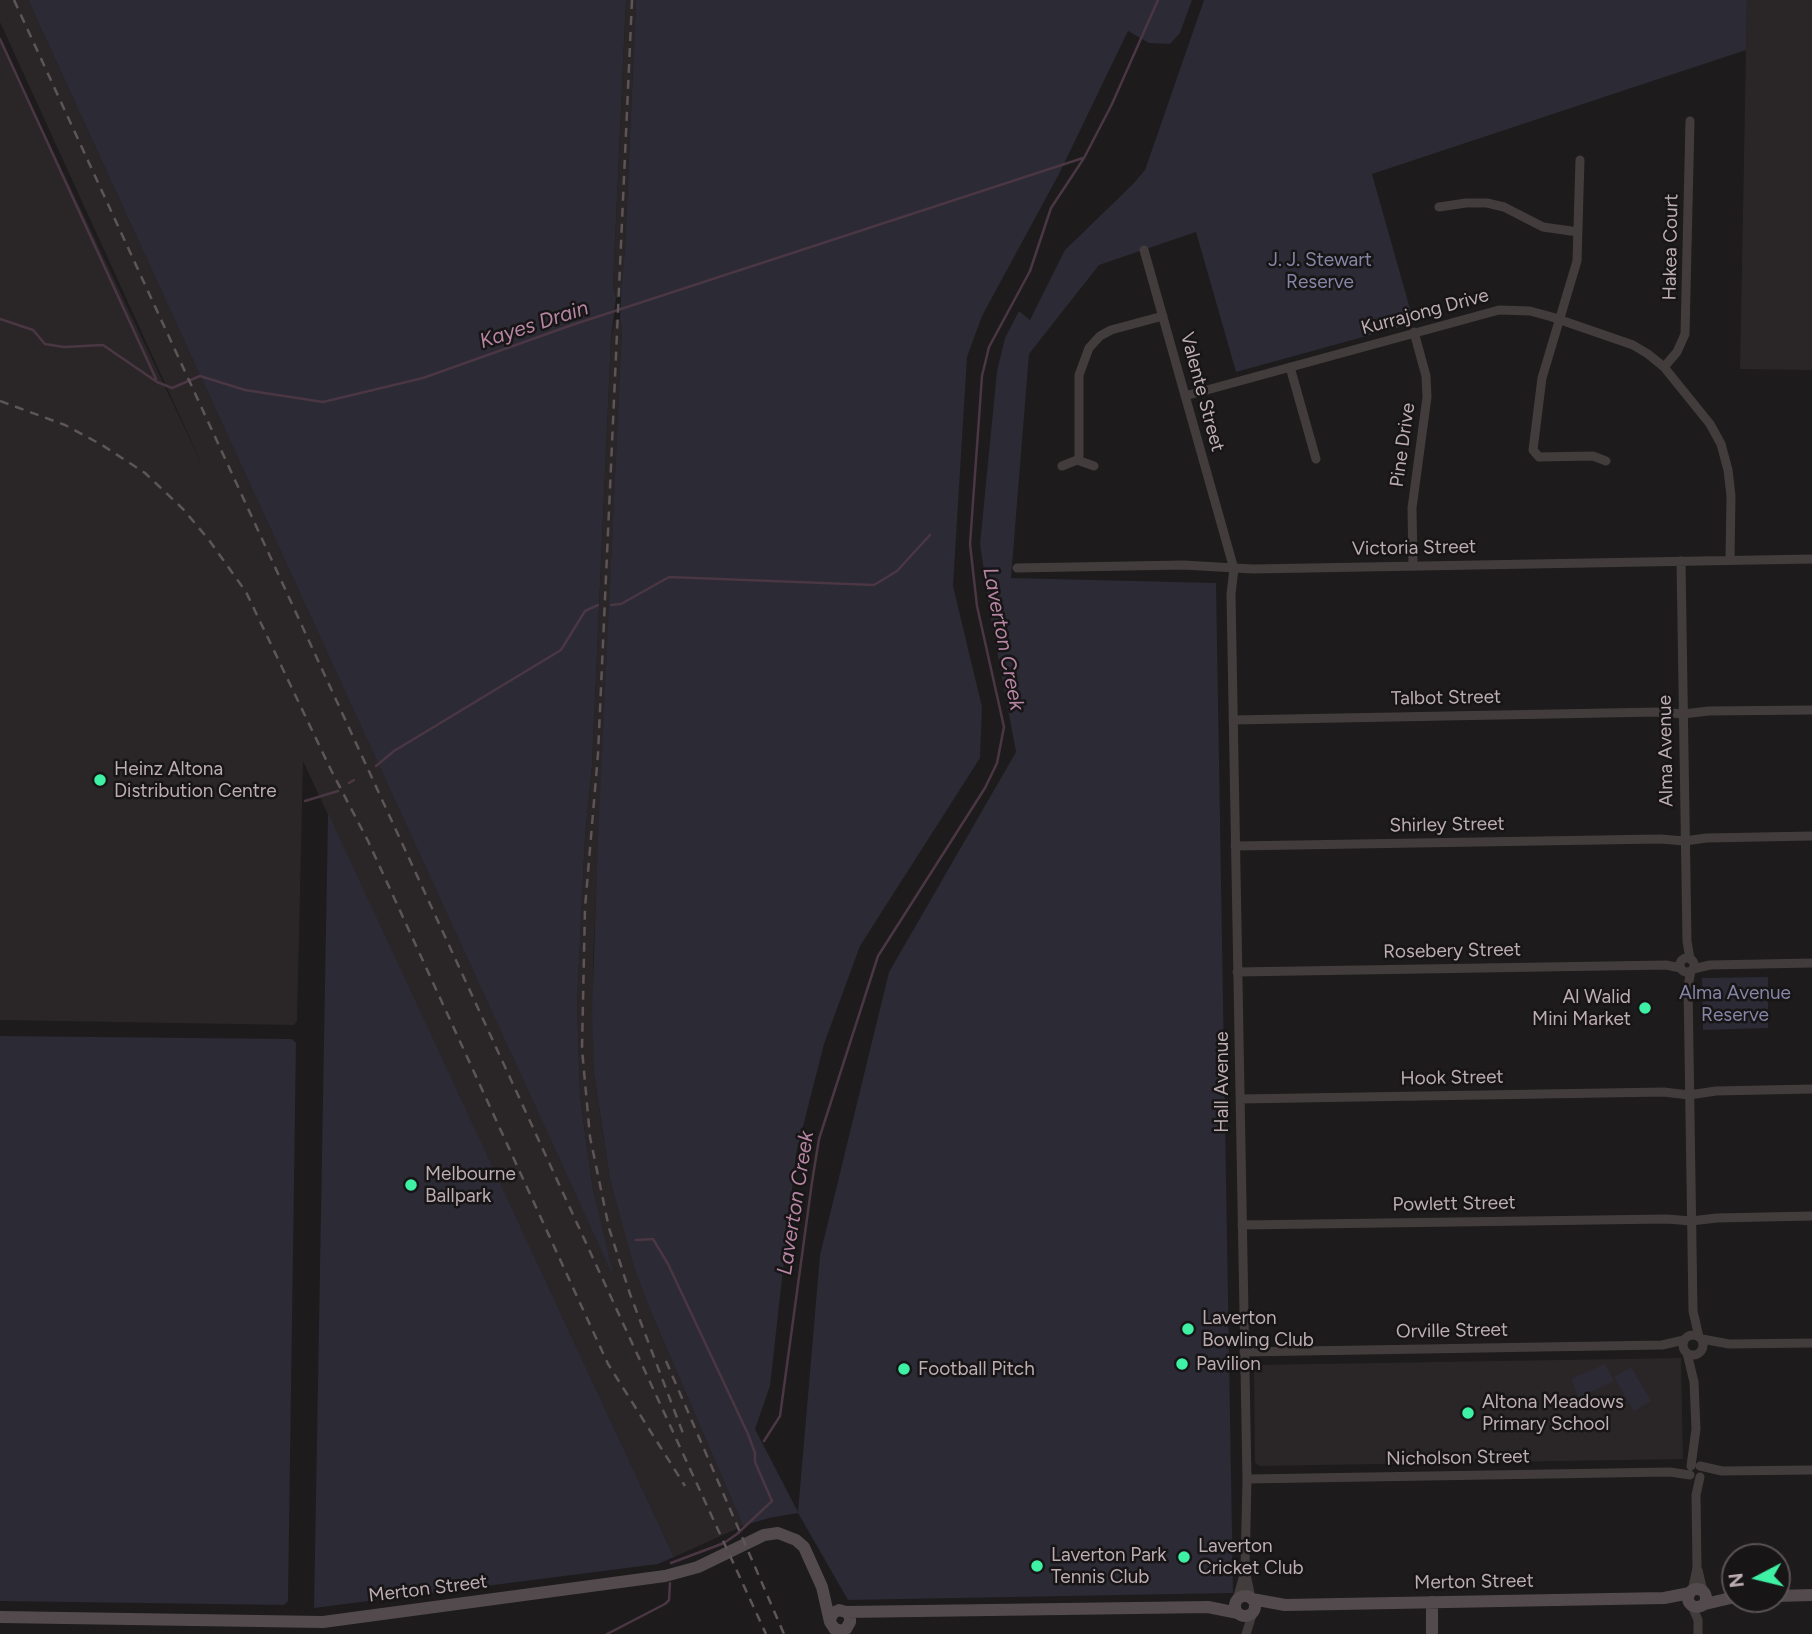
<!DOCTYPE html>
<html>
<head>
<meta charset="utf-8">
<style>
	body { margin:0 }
	#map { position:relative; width:1812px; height:1634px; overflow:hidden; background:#1d1b1b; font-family:Figtree,sans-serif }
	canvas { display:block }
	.north { position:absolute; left:1721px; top:1543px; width:70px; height:70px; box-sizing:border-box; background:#181516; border:2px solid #5a5255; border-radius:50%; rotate:263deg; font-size:19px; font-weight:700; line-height:28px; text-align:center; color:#bcadb3 }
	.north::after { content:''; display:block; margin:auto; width:24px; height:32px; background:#3ff1a4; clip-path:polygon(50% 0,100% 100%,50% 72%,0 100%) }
</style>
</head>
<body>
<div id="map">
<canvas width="1812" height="1634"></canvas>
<div class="north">N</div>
</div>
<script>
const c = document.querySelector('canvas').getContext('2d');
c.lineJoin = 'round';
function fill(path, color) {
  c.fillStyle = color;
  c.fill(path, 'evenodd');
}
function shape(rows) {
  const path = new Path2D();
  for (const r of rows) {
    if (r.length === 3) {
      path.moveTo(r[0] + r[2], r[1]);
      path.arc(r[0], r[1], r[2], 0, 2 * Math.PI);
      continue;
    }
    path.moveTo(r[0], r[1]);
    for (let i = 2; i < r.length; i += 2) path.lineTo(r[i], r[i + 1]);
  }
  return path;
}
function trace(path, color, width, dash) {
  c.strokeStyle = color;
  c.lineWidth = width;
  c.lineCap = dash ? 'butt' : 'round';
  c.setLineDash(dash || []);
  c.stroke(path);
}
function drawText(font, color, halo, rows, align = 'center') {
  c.font = font + ' Figtree,sans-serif';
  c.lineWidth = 5;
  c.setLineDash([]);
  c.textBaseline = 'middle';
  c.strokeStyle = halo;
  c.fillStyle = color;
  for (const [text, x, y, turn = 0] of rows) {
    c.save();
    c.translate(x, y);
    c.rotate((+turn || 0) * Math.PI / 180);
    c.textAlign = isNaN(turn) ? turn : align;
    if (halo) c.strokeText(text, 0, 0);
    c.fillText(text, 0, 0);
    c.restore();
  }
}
const built = shape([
	[0,0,28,0,612,1273,593,1189,586,1141,580,1094,577,1005,585,837,592,766,611,339,615,320,620,319,622,327,593,961,594,1074,610,1179,650,1310,743,1526,674,1557,303,761,297,1021,294,1025,0,1020,0,39,205,471,0,22],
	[626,0,636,0,623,291,621,297,616,298,613,287],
	[1747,0,1812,0,1812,370,1740,369],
	[1681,1358,1683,1459,1259,1466,1255,1462,1254,1368,1257,1365]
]);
const green = shape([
	[28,0,626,0,613,287,616,298,611,339,592,766,585,837,577,1005,580,1094,586,1141,593,1189,614,1278],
	[636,0,1192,0,1180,33,1170,44,1149,43,1128,31,1059,174,982,316,967,357,953,586,982,707,980,758,860,946,824,1044,796,1154,770,1386,755,1429,798,1512,820,1255,889,972,1016,752,991,619,980,544,997,371,1005,338,1019,311,1030,320,1065,250,1133,184,1145,170,1204,0,1747,0,1746,50,1372,174,1414,323,1236,372,1196,232,1099,265,1029,354,1011,578,1216,583,1233,1593,848,1600,798,1513,769,1518,743,1526,650,1310,633,1263,610,1179,594,1074,592,1012,598,835,622,327,620,319,621,297,625,247],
	[328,813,674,1557,658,1564,314,1608],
	[1768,977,1768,1028,1703,1030,1702,978],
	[0,1036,292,1039,296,1043,288,1601,284,1605,0,1601],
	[1605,1364,1614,1381,1579,1398,1571,1379],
	[1631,1367,1651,1401,1634,1411,1614,1377]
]);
const stream = shape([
	[0,39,156,379],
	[0,319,33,330,45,344,64,347,103,345,157,382,172,388,200,376,245,390,323,402,423,378,572,325,1083,158],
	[611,605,621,604,669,577,874,585,897,571,930,535],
	[376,766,394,751,561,650,585,611,598,605],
	[349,783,354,780],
	[305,801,338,791],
	[636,1240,653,1239,668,1264,748,1434,755,1453,755,1462,772,1501,737,1534,724,1543,671,1563],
	[764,1441,780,1416,812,1182,819,1139,878,956,985,788,997,763,1004,727,977,606,970,544,982,376,989,347,1030,271,1051,208,1084,158,1112,104,1158,0],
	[607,1634,665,1604,669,1600,670,1583]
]);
const street = shape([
	[1580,160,1577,261,1542,378,1533,450,1539,457,1593,456,1606,461],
	[1439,207,1466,203,1487,203,1504,207,1543,227,1578,232],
	[1144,250,1234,569,1231,594,1247,1479,1245,1570,1251,1598],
	[1290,367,1316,459],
	[1664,367,1677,352,1685,334,1690,121],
	[1185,396,1499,310,1530,311,1552,317,1633,345,1648,354,1664,367,1710,424,1721,444,1728,470,1731,496,1730,560],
	[1079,460,1079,375,1089,348,1100,336,1111,330,1163,316],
	[1062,466,1077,460,1094,466],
	[1681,561,1687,941,1690,959],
	[1413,566,1412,508,1427,397,1426,376,1414,332],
	[1017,568,1183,565,1253,569,1812,559],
	[1233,720,1659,712,1683,714,1709,711,1812,710],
	[1235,846,1660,839,1685,841,1706,838,1812,836],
	[1687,965,7],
	[1693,969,1710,965,1812,963],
	[1691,971,1688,986,1693,1311,1699,1337],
	[1237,972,1666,965,1681,968],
	[1240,1099,1664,1092,1689,1095,1716,1091,1812,1089],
	[1242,1225,1667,1219,1691,1221,1717,1218,1812,1216],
	[1693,1345,10],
	[1702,1339,1729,1344,1812,1343],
	[1244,1352,1662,1345,1684,1340],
	[1687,1353,1694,1382,1696,1429,1691,1466],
	[1700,1466,1722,1471,1812,1470],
	[1247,1479,1670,1472,1690,1475],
	[1698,1570,1703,1591],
	[1692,1591,1697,1568,1696,1495,1700,1477],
	[1237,1599,1244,1575],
	[1692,1606,1698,1620,1698,1634],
	[1246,1634,1253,1612]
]);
const secondary = shape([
	[1697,1598,9],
	[1245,1606,10],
	[1777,1596,1812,1595],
	[1252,1599,1285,1605,1664,1598,1690,1593],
	[1432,1602,1432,1634],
	[1705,1604,1735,1597],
	[846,1612,1208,1607,1238,1613],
	[0,1617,323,1622,665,1576,698,1567,764,1535,778,1533,796,1540,804,1547,822,1587,830,1622,838,1634],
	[830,1619,833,1613,839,1610,846,1612,850,1616,850,1622,846,1629,840,1631,834,1628]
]);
const rail = shape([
	[14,0,766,1634],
	[632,0,598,754,585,908,582,1049,590,1137,609,1228,630,1294,684,1436],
	[0,401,65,425,102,445,145,473,183,509,209,540,246,592,331,770,368,841,608,1364,685,1486],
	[666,1361,784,1634]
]);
const markers = [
	[100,780,7,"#3ff1a4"],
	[1645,1008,7,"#3ff1a4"],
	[411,1185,7,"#3ff1a4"],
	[1188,1329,7,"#3ff1a4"],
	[1182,1364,7,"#3ff1a4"],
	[904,1369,7,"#3ff1a4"],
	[1468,1413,7,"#3ff1a4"],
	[1184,1557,7,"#3ff1a4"],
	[1037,1566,7,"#3ff1a4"]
];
const streetNames = [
	["Hakea Court",1671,247,-89],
	["Kurrajong Drive",1425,312,-15],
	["Valente Street",1202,392,75],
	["Pine Drive",1403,445,-82],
	["Victoria Street",1414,548,-1],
	["Talbot Street",1446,698,-1],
	["Alma Avenue",1666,751,-91],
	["Shirley Street",1447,825,-1],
	["Rosebery Street",1452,951,-1],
	["Hook Street",1452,1078,-1],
	["Hall Avenue",1222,1082,-90],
	["Powlett Street",1454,1204,-1],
	["Orville Street",1452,1331,-1],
	["Nicholson Street",1458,1458,-1],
	["Merton Street",1474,1582,-1],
	["Merton Street",428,1589,-7]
];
const parkNames = [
	["J. J. Stewart",1320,260],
	["Reserve",1320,282],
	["Alma Avenue",1735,993],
	["Reserve",1735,1015]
];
const poiNames = [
	["Heinz Altona",114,769],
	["Distribution Centre",114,791],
	["Al Walid",1631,997,"right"],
	["Mini Market",1631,1019,"right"],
	["Melbourne",425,1174],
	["Ballpark",425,1196],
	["Laverton",1202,1318],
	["Bowling Club",1202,1340],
	["Pavilion",1196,1364],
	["Football Pitch",918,1369],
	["Altona Meadows",1482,1402],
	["Primary School",1482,1424],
	["Laverton",1198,1546],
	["Cricket Club",1198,1568],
	["Laverton Park",1051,1555],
	["Tennis Club",1051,1577]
];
const waterNames = [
	["Kayes Drain",534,325,-18],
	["Laverton Creek",1003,639,79],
	["Laverton Creek",796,1203,-81]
];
fill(built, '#2a2627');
fill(green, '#2b2a35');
trace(stream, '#4a3743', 2.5);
trace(street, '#423c3d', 9);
trace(secondary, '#524a4c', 12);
trace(rail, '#5d5557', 2.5, [9, 7]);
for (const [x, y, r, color] of markers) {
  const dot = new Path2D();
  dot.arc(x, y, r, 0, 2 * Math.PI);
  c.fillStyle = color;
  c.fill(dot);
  trace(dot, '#181516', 2.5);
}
drawText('19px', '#bcadb3', '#181516', streetNames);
drawText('19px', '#8586a7', '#181516', parkNames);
drawText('19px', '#bcadb3', '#181516', poiNames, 'left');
drawText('italic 21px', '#b685a4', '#181516', waterNames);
</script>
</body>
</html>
